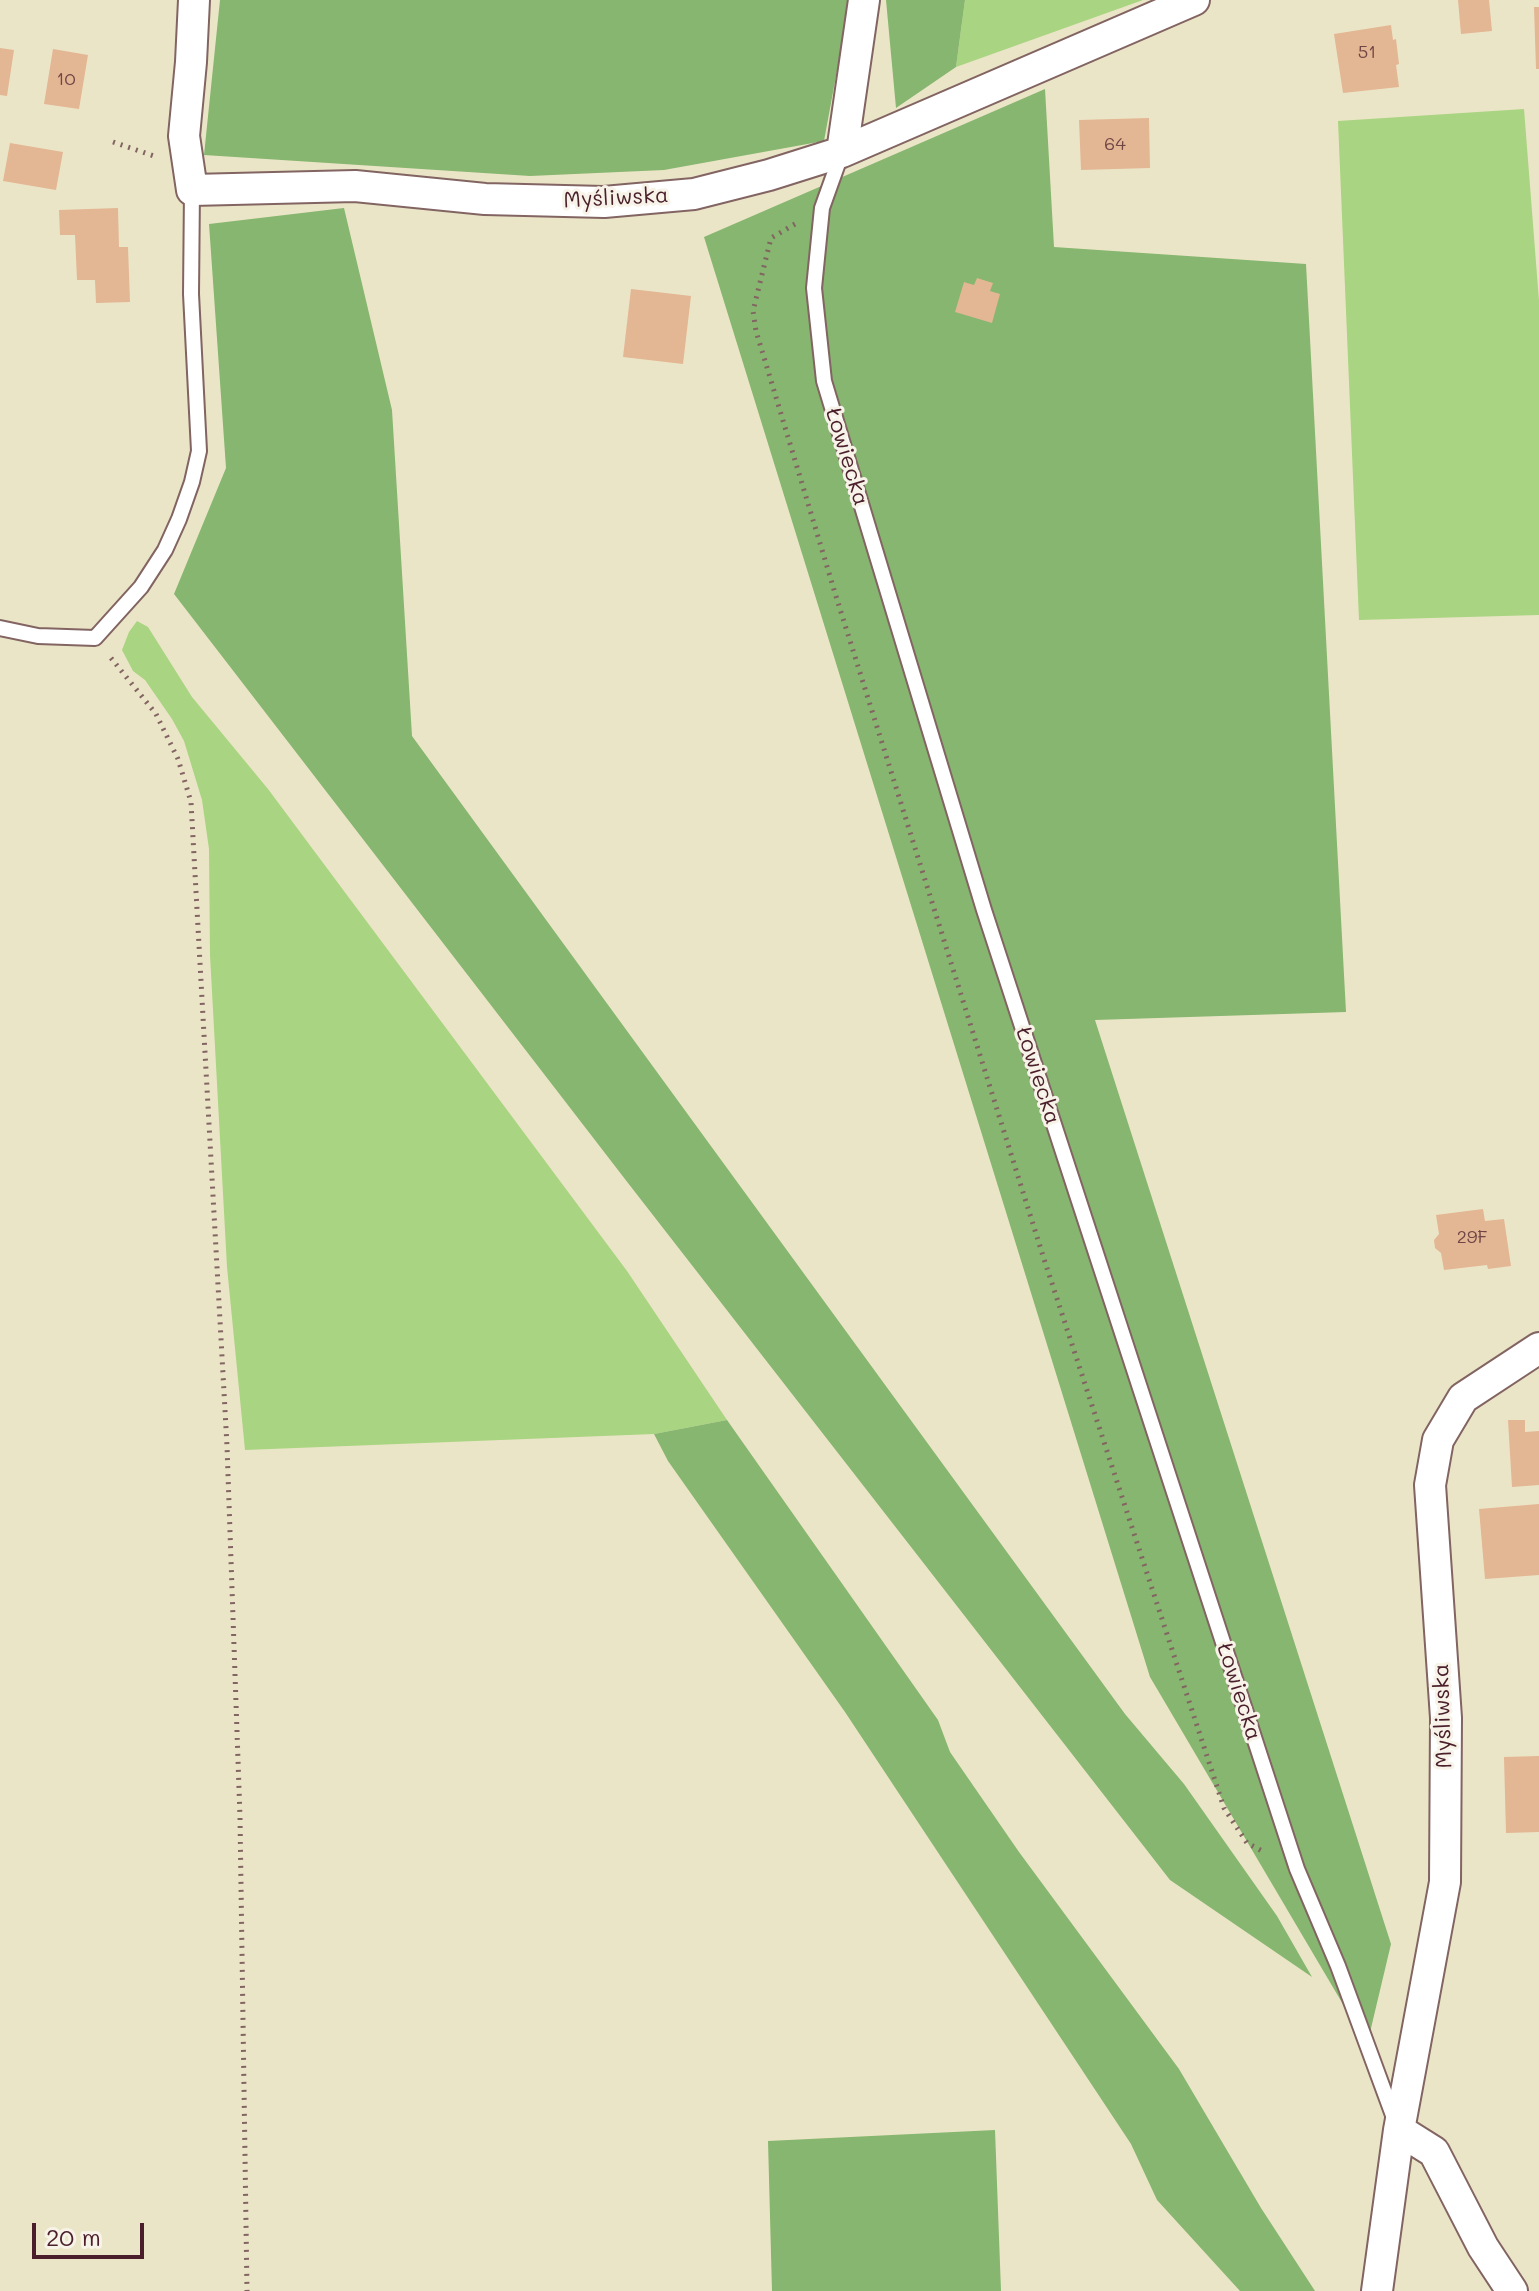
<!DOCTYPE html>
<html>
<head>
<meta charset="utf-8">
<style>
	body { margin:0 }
	#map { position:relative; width:1539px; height:2291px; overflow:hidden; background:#ebe5c7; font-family:Mali,sans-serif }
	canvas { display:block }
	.scale { position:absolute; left:32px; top:2223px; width:112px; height:36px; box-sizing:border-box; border:4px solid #4a1f2b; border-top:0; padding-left:10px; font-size:24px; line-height:28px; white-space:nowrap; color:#4a1f2b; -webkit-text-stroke:6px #f7f3e8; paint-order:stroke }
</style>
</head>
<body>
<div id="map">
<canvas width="1539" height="2291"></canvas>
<div class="scale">20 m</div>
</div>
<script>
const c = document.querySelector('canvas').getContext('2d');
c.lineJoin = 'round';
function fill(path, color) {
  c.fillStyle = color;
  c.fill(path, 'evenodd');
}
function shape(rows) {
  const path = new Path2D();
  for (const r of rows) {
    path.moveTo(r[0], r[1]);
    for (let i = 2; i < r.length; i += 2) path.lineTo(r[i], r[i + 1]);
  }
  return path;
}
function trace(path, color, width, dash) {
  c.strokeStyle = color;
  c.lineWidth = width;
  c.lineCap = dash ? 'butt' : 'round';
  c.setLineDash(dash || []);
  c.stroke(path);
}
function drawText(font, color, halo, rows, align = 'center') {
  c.font = font + ' Mali,sans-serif';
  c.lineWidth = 6;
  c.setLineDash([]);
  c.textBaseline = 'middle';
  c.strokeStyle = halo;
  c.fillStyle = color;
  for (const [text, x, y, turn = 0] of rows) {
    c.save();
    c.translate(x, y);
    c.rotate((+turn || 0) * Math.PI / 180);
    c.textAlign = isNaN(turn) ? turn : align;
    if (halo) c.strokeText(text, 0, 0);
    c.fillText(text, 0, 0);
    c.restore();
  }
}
const green = shape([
	[965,0,1143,0,956,67],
	[1524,109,1539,301,1539,615,1359,620,1338,121],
	[137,621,148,627,192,697,268,789,627,1271,727,1420,654,1434,245,1450,227,1267,210,955,209,849,202,800,184,741,172,719,145,680,133,671,122,650,129,632]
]);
const forest = shape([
	[220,0,850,0,824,141,664,170,530,176,204,155],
	[886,0,965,0,956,67,896,108],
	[1045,89,1054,247,1306,264,1346,1012,1095,1020,1391,1944,1367,2045,1150,1677,704,237],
	[344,208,392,410,412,736,1125,1714,1184,1784,1277,1916,1312,1977,1170,1880,628,1183,174,594,226,468,209,224],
	[727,1420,938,1720,950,1752,1019,1852,1179,2069,1261,2208,1315,2291,1240,2291,1157,2200,1131,2144,845,1712,668,1461,654,1434],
	[995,2130,1001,2291,772,2291,768,2141]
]);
const building = shape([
	[1458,0,1489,0,1492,31,1461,34],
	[1534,7,1539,7,1539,69,1536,69],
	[1391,25,1393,40,1396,39,1399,64,1396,65,1399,87,1343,93,1334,34],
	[0,48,14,50,7,96,0,95],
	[53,49,88,55,79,109,44,104],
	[1149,118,1150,168,1081,170,1079,120],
	[10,143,63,152,56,190,3,181],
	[118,208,119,247,128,247,130,302,96,303,95,280,77,280,75,235,60,235,59,210],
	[977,278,993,283,990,291,1000,294,992,323,955,312,964,282,974,285],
	[631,289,691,296,683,364,623,357],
	[1483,1209,1485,1221,1504,1219,1511,1266,1488,1269,1487,1265,1444,1270,1441,1253,1435,1248,1434,1240,1439,1234,1436,1215],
	[1508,1420,1525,1420,1525,1432,1539,1431,1539,1485,1512,1487],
	[1539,1504,1539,1575,1485,1579,1479,1509],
	[1539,1756,1539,1832,1506,1833,1504,1757]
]);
const path = shape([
	[113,142,154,156],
	[795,224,771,238,753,311,756,331,835,593,1043,1256,1224,1808,1247,1843,1264,1852],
	[111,658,156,714,178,759,191,802,227,1446,240,1817,247,2291]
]);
const service = shape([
	[841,155,822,208,814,288,824,381,984,910,1297,1869,1338,1966,1394,2118],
	[0,628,38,636,95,638,141,587,165,550,179,519,192,482,199,451,191,294,192,190]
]);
const minor = shape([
	[194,0,191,62,184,136,192,190,355,186,485,199,604,202,694,194,769,175,842,152,1194,0],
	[842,152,864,0],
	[1399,2130,1434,2152,1483,2247,1512,2291],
	[1377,2291,1399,2130,1445,1882,1446,1718,1430,1485,1438,1440,1463,1398,1539,1348]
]);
const numberNames = [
	["51",1367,52],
	["10",66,79],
	["64",1115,144],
	["29F",1472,1237]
];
const streetNames = [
	["Myśliwska",616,198,-3],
	["Łowiecka",847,457,73],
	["Łowiecka",1038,1076,72],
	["Łowiecka",1239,1692,72],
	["Myśliwska",1443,1716,-92]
];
fill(green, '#a9d481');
fill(forest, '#86b66f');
fill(building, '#e3b694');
trace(service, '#826462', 18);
trace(minor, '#826462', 34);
trace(path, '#826462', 5, [2, 6]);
trace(service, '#fff', 14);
trace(minor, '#fff', 30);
drawText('18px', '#704545', null, numberNames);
drawText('22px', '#4a1f2b', '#f7f3e8', streetNames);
</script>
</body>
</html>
